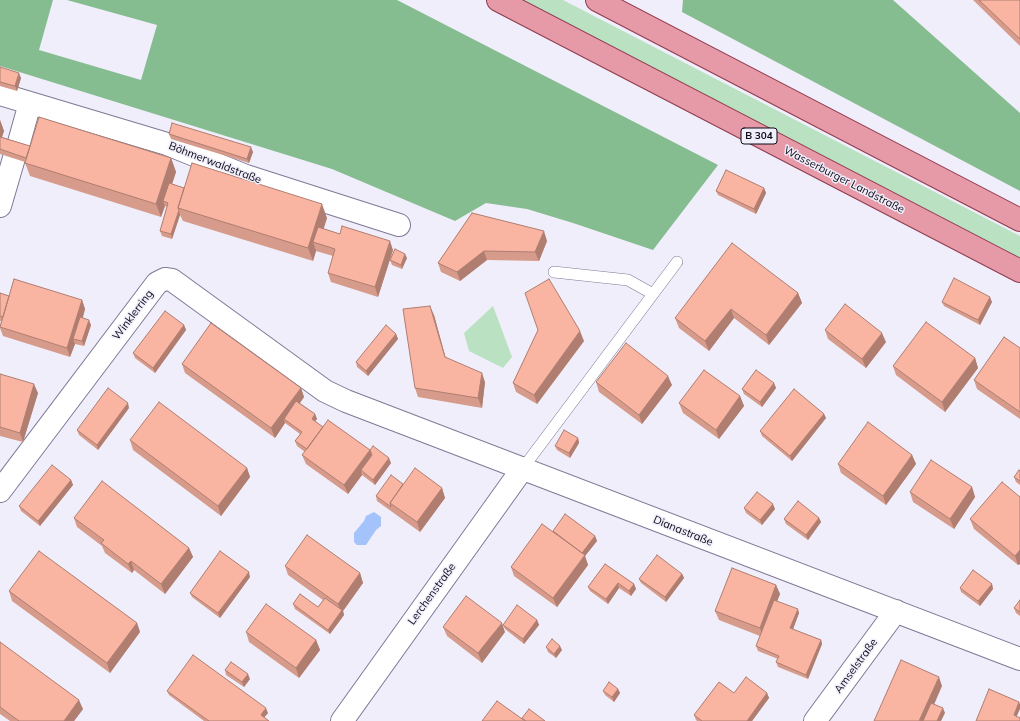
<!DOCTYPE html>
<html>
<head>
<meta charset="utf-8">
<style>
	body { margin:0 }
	canvas { display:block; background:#f0eefb }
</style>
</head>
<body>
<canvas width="1020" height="721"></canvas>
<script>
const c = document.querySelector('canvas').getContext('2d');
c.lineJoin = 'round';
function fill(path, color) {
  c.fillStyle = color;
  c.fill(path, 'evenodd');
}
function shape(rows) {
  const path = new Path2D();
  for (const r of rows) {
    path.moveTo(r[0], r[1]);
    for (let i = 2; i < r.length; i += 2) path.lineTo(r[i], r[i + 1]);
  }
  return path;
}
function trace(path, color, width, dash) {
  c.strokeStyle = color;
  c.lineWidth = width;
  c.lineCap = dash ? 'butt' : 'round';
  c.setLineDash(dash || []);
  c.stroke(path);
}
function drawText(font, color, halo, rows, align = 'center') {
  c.font = font + ' Mulish,sans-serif';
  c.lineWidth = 3;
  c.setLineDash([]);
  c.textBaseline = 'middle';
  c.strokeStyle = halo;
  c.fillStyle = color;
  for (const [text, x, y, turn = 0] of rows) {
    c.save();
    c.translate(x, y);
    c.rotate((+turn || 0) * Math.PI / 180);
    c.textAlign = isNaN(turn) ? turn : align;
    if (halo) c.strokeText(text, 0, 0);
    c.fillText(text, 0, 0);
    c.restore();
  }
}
const green = shape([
	[514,0,563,0,1020,236,1020,260],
	[493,306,512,357,503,368,469,351,464,333]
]);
const forest = shape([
	[0,0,53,0,39,50,141,80,157,25,67,0,397,0,718,165,653,250,573,223,527,209,486,203,455,221,332,169,0,66],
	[683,0,893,0,1020,113,1020,191,682,12]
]);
const water = shape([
	[374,512,381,517,381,526,376,530,366,545,357,545,354,542,354,533,364,521,366,516]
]);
const service = shape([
	[554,272,628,280,653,294],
	[523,468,677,262]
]);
const minor = shape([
	[0,94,167,144,246,176,399,225],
	[18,146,30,103],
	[0,206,14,158],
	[0,491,157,283,165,279,172,280,325,391,346,401,1020,659],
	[342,721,523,468],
	[815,721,896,611]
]);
const primary = shape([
	[498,0,1020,271],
	[597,0,1020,220]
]);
const wall = shape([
	[973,0,1020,0,1020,46],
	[0,67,21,78,17,91,0,86],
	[0,120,4,131,2,137,30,146,171,158,176,172,172,184,184,188,327,218,323,229,393,250,378,297,331,282,328,273,333,256,316,251,313,261,183,221,180,215,172,239,162,236,160,231,167,207,165,206,161,217,30,176,25,163,25,162,0,154],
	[169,134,253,152,249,163,171,139],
	[764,188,766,193,756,214,718,195,716,191],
	[472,213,547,241,539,261,487,260,460,281,441,272,438,263],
	[407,258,402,269,392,265,390,260],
	[0,293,9,296,82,300,85,309,83,318,91,325,84,346,75,344,70,357,3,336,0,328,1,321,0,321],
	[798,293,802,303,769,345,734,318,709,351,679,328,675,318],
	[942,302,992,302,980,325,944,306],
	[434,315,445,357,485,382,482,408,418,397,415,388],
	[184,325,186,330,155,373,135,358,133,353],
	[538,330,584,341,537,404,516,392,513,383],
	[825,330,886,342,866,368,828,339],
	[396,334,398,339,368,376,357,367,356,362],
	[1020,348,1020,419,977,389,974,380],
	[975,358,978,368,945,412,896,375,893,366],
	[182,364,301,388,304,397,300,403,315,414,317,419,315,421,323,427,370,450,391,463,375,485,362,475,348,494,306,464,302,455,305,452,297,446,295,441,300,434,285,423,275,438,185,373],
	[0,374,38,393,23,442,0,436],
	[596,382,672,385,642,424,599,392],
	[774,383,776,388,762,407,744,394,742,389],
	[740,396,744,406,719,439,683,413,679,403],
	[129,408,98,450,79,435,77,430],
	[824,414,826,418,792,461,762,436,760,431],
	[578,438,579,443,570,458,557,450,555,446],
	[130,440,247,468,250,477,221,516,133,450],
	[912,455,916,464,886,505,841,473,838,464],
	[1020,471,1020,485,1016,482,1014,477],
	[71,480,73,485,40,526,21,511,19,506],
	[403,484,442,488,445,498,420,532,377,501,376,496],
	[972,487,975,497,954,529,913,502,910,492],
	[1020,497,1020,564,1018,565,974,529,970,519],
	[744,508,775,509,762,525,746,513],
	[74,518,189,548,193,557,165,594,134,570,132,573,105,553,102,546,77,527],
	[819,518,821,522,808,540,786,524,784,519],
	[553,531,595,536,597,541,585,556,588,565,557,607,514,576,511,567],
	[605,564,634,584,636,589,631,596,619,588,608,604,590,591,588,587],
	[285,566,360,573,363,583,343,611,344,615,330,634,295,609,293,604,318,607,323,600,288,575],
	[682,574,684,578,666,602,641,583,639,579],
	[250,577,220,618,192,597,190,593],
	[992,584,993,589,980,606,961,592,960,588],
	[776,585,780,594,777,601,799,613,793,629,821,640,822,644,808,679,778,667,776,662,778,659,758,651,756,646,760,636,719,620,715,611],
	[9,591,137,623,140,632,110,673,12,601],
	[1020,600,1020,616,1016,613,1014,608],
	[537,620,539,625,524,644,505,629,503,625],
	[443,627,505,632,482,663,447,636],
	[246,632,316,640,320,650,299,678,249,642],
	[0,642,83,709,74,721,10,721,0,714],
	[546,647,562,650,556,658,548,652],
	[225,670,250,679,244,687,226,675],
	[618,689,620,693,614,702,605,695,603,691],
	[167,691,268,713,264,717,269,721,204,721,169,695],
	[734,693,767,693,769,698,752,721,697,721,696,720,694,715]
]);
const shadedWall = shape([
	[19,73,21,78,17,91,15,86],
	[0,120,4,131,0,143],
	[251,147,253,152,249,163,247,159],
	[171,158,176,172,166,202,163,201,165,206,161,217,156,204],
	[764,188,766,193,756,214,754,209],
	[322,204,327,218,319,244,313,242,316,251,313,261,308,248],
	[179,210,180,215,172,239,171,234],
	[544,231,547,241,539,261,535,252],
	[390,241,393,250,378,297,375,287],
	[484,251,487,260,460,281,457,272],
	[405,254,407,258,402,269,401,265],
	[798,293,802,303,769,345,766,335],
	[990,297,992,302,980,325,978,320],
	[82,300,85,309,76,340,73,339,75,344,70,357,67,348],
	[430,306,434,315,448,366,445,357],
	[731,309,734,318,709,351,705,341],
	[89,320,91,325,84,346,82,341],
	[184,325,186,330,155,373,153,368],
	[580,331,584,341,537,404,534,395],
	[882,333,886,342,866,368,862,359],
	[396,334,398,339,368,376,366,371],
	[975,358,978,368,945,412,942,402],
	[482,373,485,382,482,408,478,398],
	[668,376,672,385,642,424,639,415],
	[774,383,776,388,762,407,760,402],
	[34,384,38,393,23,442,20,433],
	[301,388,304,397,287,421,284,419,285,423,275,438,271,428],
	[740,396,744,406,719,439,716,430],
	[128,403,129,408,98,450,97,445],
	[315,414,317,419,313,424,312,419],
	[824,414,826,418,792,461,790,456],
	[578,438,579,443,570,458,569,453],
	[370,450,373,460,361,470,362,475,348,494,344,485],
	[912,455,916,464,886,505,883,496],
	[389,458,391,463,375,485,373,480],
	[247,468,250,477,221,516,218,506],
	[71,480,73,485,40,526,38,521],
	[972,487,975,497,954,529,950,519],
	[442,488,445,498,420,532,417,522],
	[773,504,775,509,762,525,760,520],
	[819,518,821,522,808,540,806,535],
	[595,536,597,541,585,556,588,565,557,607,553,598,580,556],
	[189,548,193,557,165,594,161,584],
	[1020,550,1020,564,1018,565,1015,556],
	[131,561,134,570,132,573,128,564],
	[249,572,250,577,220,618,218,613],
	[360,573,363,583,343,611,344,615,330,634,328,630,341,612,338,604],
	[682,574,684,578,666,602,665,597],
	[618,583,619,588,608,604,606,599],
	[634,584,636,589,631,596,629,591],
	[992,584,993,589,980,606,978,601],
	[776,585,780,594,763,637,760,628],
	[798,609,799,613,792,632,790,628],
	[537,620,539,625,524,644,523,639],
	[137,623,140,632,110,673,107,663],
	[502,623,505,632,482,663,478,653],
	[316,640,320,650,299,678,296,668],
	[821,640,822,644,808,679,806,675],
	[560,646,562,650,556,658,554,654],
	[248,674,250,679,244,687,242,682],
	[939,677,942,686,927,721,919,721],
	[618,689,620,693,614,702,612,697],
	[767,693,769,698,752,721,747,721],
	[79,700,83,709,74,721,64,721],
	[1019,702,1020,704,1020,709,1015,720,1014,715],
	[266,708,268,713,262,720,261,715],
	[943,708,945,713,941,721,937,721]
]);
const building = shape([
	[979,0,1020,0,1020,39,979,0],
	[0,67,19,73,15,86,0,82,0,67],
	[39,117,171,158,156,204,25,163,39,117],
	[172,123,251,147,247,159,169,134,172,123],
	[0,137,30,146,26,158,0,149,0,137],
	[192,163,322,204,308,248,178,208,192,163],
	[726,170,764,188,754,209,716,191,726,170],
	[169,183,184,188,178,208,179,210,171,234,160,231,168,203,163,201,169,183],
	[472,213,544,231,535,252,484,251,457,272,438,263,472,213],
	[342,226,390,241,375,287,328,273,335,249,313,242,318,227,340,234,342,226],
	[732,243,798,293,766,335,731,309,705,341,675,318,732,243],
	[395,249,405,254,401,265,390,260,395,249],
	[954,278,990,297,978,320,942,302,954,278],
	[14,279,82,300,67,348,0,327,14,279],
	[549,279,580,331,534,395,513,383,538,330,525,293,549,279],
	[0,293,9,296,3,317,0,316,0,293],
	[845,304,882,333,862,359,825,330,845,304],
	[430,306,445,357,482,373,478,398,415,388,403,309,430,306],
	[165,311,184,325,153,368,133,353,165,311],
	[80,317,89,320,82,341,73,339,80,317],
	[926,322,975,358,942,402,893,366,926,322],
	[211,323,301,388,271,428,182,364,211,323],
	[386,325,396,334,366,371,356,362,386,325],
	[1004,337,1020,348,1020,412,974,380,1004,337],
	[626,343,668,376,639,415,596,382,626,343],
	[704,370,740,396,716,430,679,403,704,370],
	[756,370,774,383,760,402,742,389,756,370],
	[0,374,34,384,20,433,0,427,0,374],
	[108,388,128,403,97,445,77,430,108,388],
	[794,389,824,414,790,456,760,431,794,389],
	[296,401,315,414,312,419,323,427,307,449,295,441,302,432,284,419,296,401],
	[159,402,247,468,218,506,130,440,159,402],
	[328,420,370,450,344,485,302,455,328,420],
	[868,422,912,455,883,496,838,464,868,422],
	[564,430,578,438,569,453,555,446,564,430],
	[373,446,389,458,373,480,361,470,372,455,370,450,373,446],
	[931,460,972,487,950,519,910,492,931,460],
	[52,465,71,480,38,521,19,506,52,465],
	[415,468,442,488,417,522,390,503,415,468],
	[1019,470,1020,471,1020,481,1014,477,1019,470],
	[391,475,403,484,390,503,391,507,376,496,391,475],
	[102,481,189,548,161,584,131,561,128,564,101,543,104,540,74,518,102,481],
	[1002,482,1020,497,1020,550,1015,556,970,519,1002,482],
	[757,492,773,504,760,520,744,508,757,492],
	[798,501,819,518,806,535,784,519,798,501],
	[565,514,595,536,582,553,553,531,565,514],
	[542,524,585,555,553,598,511,567,542,524],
	[307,535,360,573,338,604,285,566,307,535],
	[39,551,137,623,107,663,9,591,39,551],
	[220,551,249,572,218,613,190,593,220,551],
	[657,555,682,574,665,597,639,579,657,555],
	[605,564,634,584,629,591,618,583,606,599,588,587,605,564],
	[732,568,776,585,760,628,715,611,732,568],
	[973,570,992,584,978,601,960,588,973,570],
	[300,594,318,607,325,598,342,610,328,630,293,604,300,594],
	[466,596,502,623,478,653,443,627,466,596],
	[774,600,798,609,790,628,821,640,806,675,776,662,779,656,756,646,774,600],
	[1020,600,1020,612,1014,608,1020,600],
	[266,604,316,640,296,668,246,632,266,604],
	[517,605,537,620,523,639,503,625,517,605],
	[552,639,560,646,554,654,546,647,552,639],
	[0,642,79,700,64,721,19,721,0,707,0,642],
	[193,655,266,708,261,715,269,721,209,721,167,691,193,655],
	[901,660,939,677,919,721,874,721,901,660],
	[231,662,248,674,242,682,225,670,231,662],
	[746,677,767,693,747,721,702,721,694,715,719,682,734,693,746,677],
	[609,682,618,689,612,697,603,691,609,682],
	[989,689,1019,702,1014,715,1020,718,1020,721,976,721,989,689],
	[497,701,525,721,482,721,497,701],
	[931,703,943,708,937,721,923,721,931,703],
	[529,709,545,721,526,721,522,718,529,709]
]);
const shields = [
	[759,136,36]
];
const shieldNames = [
	["B 304",759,136]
];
const streetNames = [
	["Böhmerwaldstraße",215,163,21],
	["Wasserburger Landstraße",844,180,27],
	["Winklerring",133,315,-53],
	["Dianastraße",683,531,22],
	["Lerchenstraße",432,594,-54],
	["Amselstraße",856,666,-54]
];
fill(green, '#bae1c1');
fill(forest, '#85bc90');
fill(water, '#a3c3fa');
trace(service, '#7f7996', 12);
trace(minor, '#7f7996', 24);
trace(primary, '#903b4e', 24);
trace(service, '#fff', 11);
trace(minor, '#fff', 22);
trace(primary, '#e699a7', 22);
fill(wall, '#d79b8b');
fill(shadedWall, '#af7e71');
fill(building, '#fab4a2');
trace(building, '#af7e71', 1);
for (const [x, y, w] of shields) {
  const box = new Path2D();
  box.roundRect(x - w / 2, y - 8, w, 16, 3);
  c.fillStyle = '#f0eefb';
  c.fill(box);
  trace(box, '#0d0a15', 1);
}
drawText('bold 10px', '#0d0a15', null, shieldNames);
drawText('11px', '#0d0a15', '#f0eefb', streetNames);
</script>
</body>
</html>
